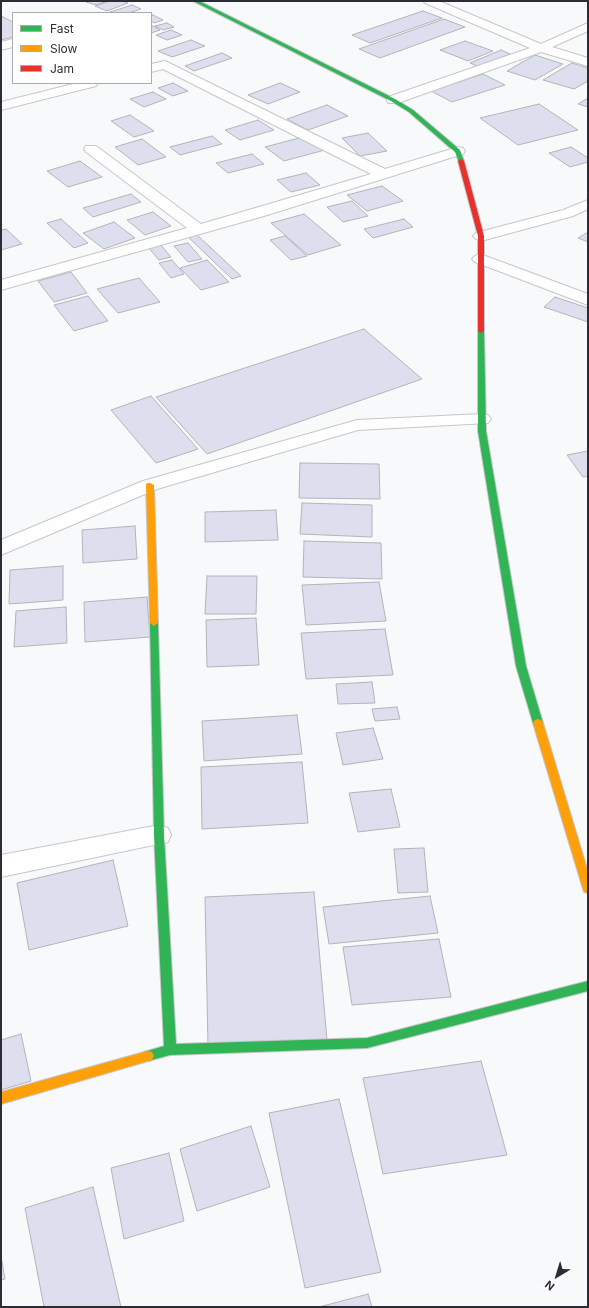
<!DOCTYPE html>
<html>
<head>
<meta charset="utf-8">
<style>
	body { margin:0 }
	#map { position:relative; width:589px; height:1308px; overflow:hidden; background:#f8f9fb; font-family:Inter,sans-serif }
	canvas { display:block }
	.frame { position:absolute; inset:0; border:2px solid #2c2d34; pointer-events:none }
	.legend { position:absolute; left:12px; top:12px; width:140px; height:72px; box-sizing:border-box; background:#fff; border:1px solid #ababae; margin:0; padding:5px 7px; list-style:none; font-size:12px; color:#2c2d34 }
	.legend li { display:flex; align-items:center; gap:8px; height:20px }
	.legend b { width:20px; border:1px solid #ababae }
	.north { position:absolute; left:537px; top:1256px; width:40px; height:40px; -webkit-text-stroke:3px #fff; paint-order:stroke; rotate:218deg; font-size:11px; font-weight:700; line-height:16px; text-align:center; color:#2c2d34 }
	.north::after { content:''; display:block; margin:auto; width:14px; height:18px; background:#2c2d34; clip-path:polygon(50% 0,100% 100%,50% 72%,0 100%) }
</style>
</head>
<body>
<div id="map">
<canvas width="589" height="1308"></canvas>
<div class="frame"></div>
<ul class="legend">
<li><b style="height:5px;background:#30b455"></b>Fast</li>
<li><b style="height:5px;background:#ff9f0a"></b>Slow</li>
<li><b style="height:5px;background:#e5322d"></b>Jam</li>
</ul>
<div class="north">N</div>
</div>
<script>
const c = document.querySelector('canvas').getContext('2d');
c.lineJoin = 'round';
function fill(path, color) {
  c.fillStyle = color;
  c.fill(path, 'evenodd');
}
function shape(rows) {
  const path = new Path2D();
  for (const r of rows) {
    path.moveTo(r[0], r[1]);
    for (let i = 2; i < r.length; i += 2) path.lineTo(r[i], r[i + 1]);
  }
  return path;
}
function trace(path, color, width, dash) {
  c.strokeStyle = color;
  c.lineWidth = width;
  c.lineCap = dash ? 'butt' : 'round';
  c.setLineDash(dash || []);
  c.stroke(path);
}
const building = shape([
	[89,1,108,1,96,5,86,2,89,1],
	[110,1,122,1,128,3,107,11,95,6,110,1],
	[132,5,141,9,129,13,107,13,132,5],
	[423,11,442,18,370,43,352,35,423,11],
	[153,15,163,20,154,23,151,21,151,16,153,15],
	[1,16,13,22,13,37,1,40,1,16],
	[444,19,465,27,380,58,359,49,444,19],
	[167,23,174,27,163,30,155,26,167,23],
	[153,26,160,30,151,33,151,27,153,26],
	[171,30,182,35,167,40,156,35,171,30],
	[191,40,205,46,172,57,158,51,191,40],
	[465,41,493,51,468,61,440,50,465,41],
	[501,50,510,54,480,67,470,63,501,50],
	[222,53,232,58,194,71,185,66,222,53],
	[535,55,563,64,535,80,507,71,535,55],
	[572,63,588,68,588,81,574,89,543,80,572,63],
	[483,74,505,85,452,102,431,91,483,74],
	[173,83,188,91,173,96,158,88,173,83],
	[280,83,300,92,268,104,248,95,280,83],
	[153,92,166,99,144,107,130,99,153,92],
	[588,98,588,107,578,104,588,98],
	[539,104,578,130,518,145,480,118,539,104],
	[327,105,348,116,308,130,287,119,327,105],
	[130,115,154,131,134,137,111,121,130,115],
	[258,120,274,130,240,140,225,130,258,120],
	[368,133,387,151,360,156,342,138,368,133],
	[212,136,222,144,180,155,170,147,212,136],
	[299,138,325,150,284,161,265,147,299,138],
	[142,139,166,157,138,165,115,147,142,139],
	[571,147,588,158,588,162,570,167,549,153,571,147],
	[252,154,264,164,228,173,216,163,252,154],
	[80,161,102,177,68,187,47,171,80,161],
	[306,173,320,185,291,192,277,180,306,173],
	[382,186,403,201,367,211,347,195,382,186],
	[131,194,141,202,93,217,83,208,131,194],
	[352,201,368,216,343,222,327,207,352,201],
	[153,212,171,226,145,235,127,220,153,212],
	[304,214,341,245,308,255,271,223,304,214],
	[61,219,88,243,74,248,47,223,61,219],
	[404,219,413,227,373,238,364,229,404,219],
	[114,222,135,238,104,249,83,233,114,222],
	[6,229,22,244,1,250,1,230,6,229],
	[588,232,588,242,578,238,588,232],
	[196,234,241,276,232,279,187,236,196,234],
	[285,236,307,256,291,260,270,240,285,236],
	[188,243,202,259,188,262,174,246,188,243],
	[160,244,171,257,159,260,148,247,160,244],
	[172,260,184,274,171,278,159,263,172,260],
	[207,260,229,282,201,290,180,268,207,260],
	[71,272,87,293,54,302,38,281,71,272],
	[139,278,160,302,118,313,97,289,139,278],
	[88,296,108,321,74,331,54,305,88,296],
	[555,297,588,308,588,322,544,307,555,297],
	[364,329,422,379,207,454,156,397,364,329],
	[151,396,198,449,156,463,111,410,151,396],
	[588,451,588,476,583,477,567,455,588,451],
	[300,463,379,464,380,499,299,498,300,463],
	[302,503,372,505,372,537,300,534,302,503],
	[276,510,278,540,205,542,205,512,276,510],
	[135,526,137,559,83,563,82,530,135,526],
	[304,541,381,543,382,579,303,577,304,541],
	[63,566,63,600,9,604,10,570,63,566],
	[207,576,257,576,256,614,205,614,207,576],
	[379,582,386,621,306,625,302,585,379,582],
	[147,597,150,637,85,642,84,602,147,597],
	[66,607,67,643,14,647,16,611,66,607],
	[256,618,259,665,207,667,206,620,256,618],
	[385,629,393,675,306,679,301,633,385,629],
	[372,682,375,703,338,704,336,684,372,682],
	[397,707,400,719,375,721,372,709,397,707],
	[297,715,302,754,204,761,202,721,297,715],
	[373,728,383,759,343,765,336,733,373,728],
	[302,762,308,823,202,829,201,767,302,762],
	[391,789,400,827,358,832,349,793,391,789],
	[424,848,428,892,398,893,394,849,424,848],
	[113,860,128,926,29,950,17,883,113,860],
	[314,892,327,1040,208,1046,205,897,314,892],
	[430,896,438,933,329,944,323,907,430,896],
	[439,939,451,997,352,1005,343,947,439,939],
	[21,1034,31,1081,1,1090,1,1040,21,1034],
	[481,1061,507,1155,383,1174,363,1078,481,1061],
	[339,1099,381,1272,305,1288,269,1113,339,1099],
	[251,1126,270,1187,197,1211,180,1149,251,1126],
	[169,1153,184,1221,124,1239,111,1168,169,1153],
	[93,1187,121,1307,44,1307,25,1208,93,1187],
	[1,1256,5,1279,1,1280,1,1256],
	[368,1294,372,1307,319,1307,368,1294]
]);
const street = shape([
	[423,1,439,1,541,44,588,23,588,31,552,47,588,58,588,66,541,52,398,103,388,103,387,100,388,97,530,48,425,3,423,1],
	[13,39,13,47,1,50,1,42,13,39],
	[165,61,385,169,458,147,463,148,465,151,463,154,264,216,1,290,1,280,187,228,86,152,84,149,86,146,96,146,201,224,371,174,163,69,151,72,151,64,165,61],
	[77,83,98,83,96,86,1,110,1,102,77,83],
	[588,200,588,209,573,216,481,241,476,239,473,236,476,233,563,210,588,200],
	[480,254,588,294,588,305,475,262,472,259,475,256,480,254],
	[482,414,488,415,491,419,488,423,358,430,157,489,1,555,1,540,143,481,357,420,482,414],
	[159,825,168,828,171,835,168,842,1,877,1,855,159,825]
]);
const fast = shape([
	[193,1,199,1,395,99,413,110,460,150,464,161,459,162,455,152,409,112,391,101,193,1],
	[481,329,484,331,486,431,526,666,543,723,541,726,538,727,535,726,533,723,516,666,478,431,478,331,481,329],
	[154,620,158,623,164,835,176,1044,367,1038,588,981,588,991,367,1048,170,1055,148,1061,144,1060,142,1056,144,1052,164,1046,154,835,150,623,154,620]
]);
const slow = shape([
	[147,483,150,483,154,485,158,623,154,626,150,623,146,485,147,483],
	[538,719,541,720,543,723,588,872,588,893,584,892,583,889,533,723,535,720,538,719],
	[148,1051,152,1052,154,1056,152,1060,148,1061,1,1104,1,1092,148,1051]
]);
const jam = shape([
	[461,159,464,161,484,236,484,331,481,333,478,331,478,236,458,161,461,159]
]);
fill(building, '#dddfee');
trace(building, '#b3b4b8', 1);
trace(street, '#c6c7cb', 2);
trace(fast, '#c6c7cb', 2);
trace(slow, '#c6c7cb', 2);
trace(jam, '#c6c7cb', 2);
fill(street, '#fefefe');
fill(fast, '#30b455');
fill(slow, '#ff9f0a');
fill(jam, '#e5322d');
</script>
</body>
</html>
